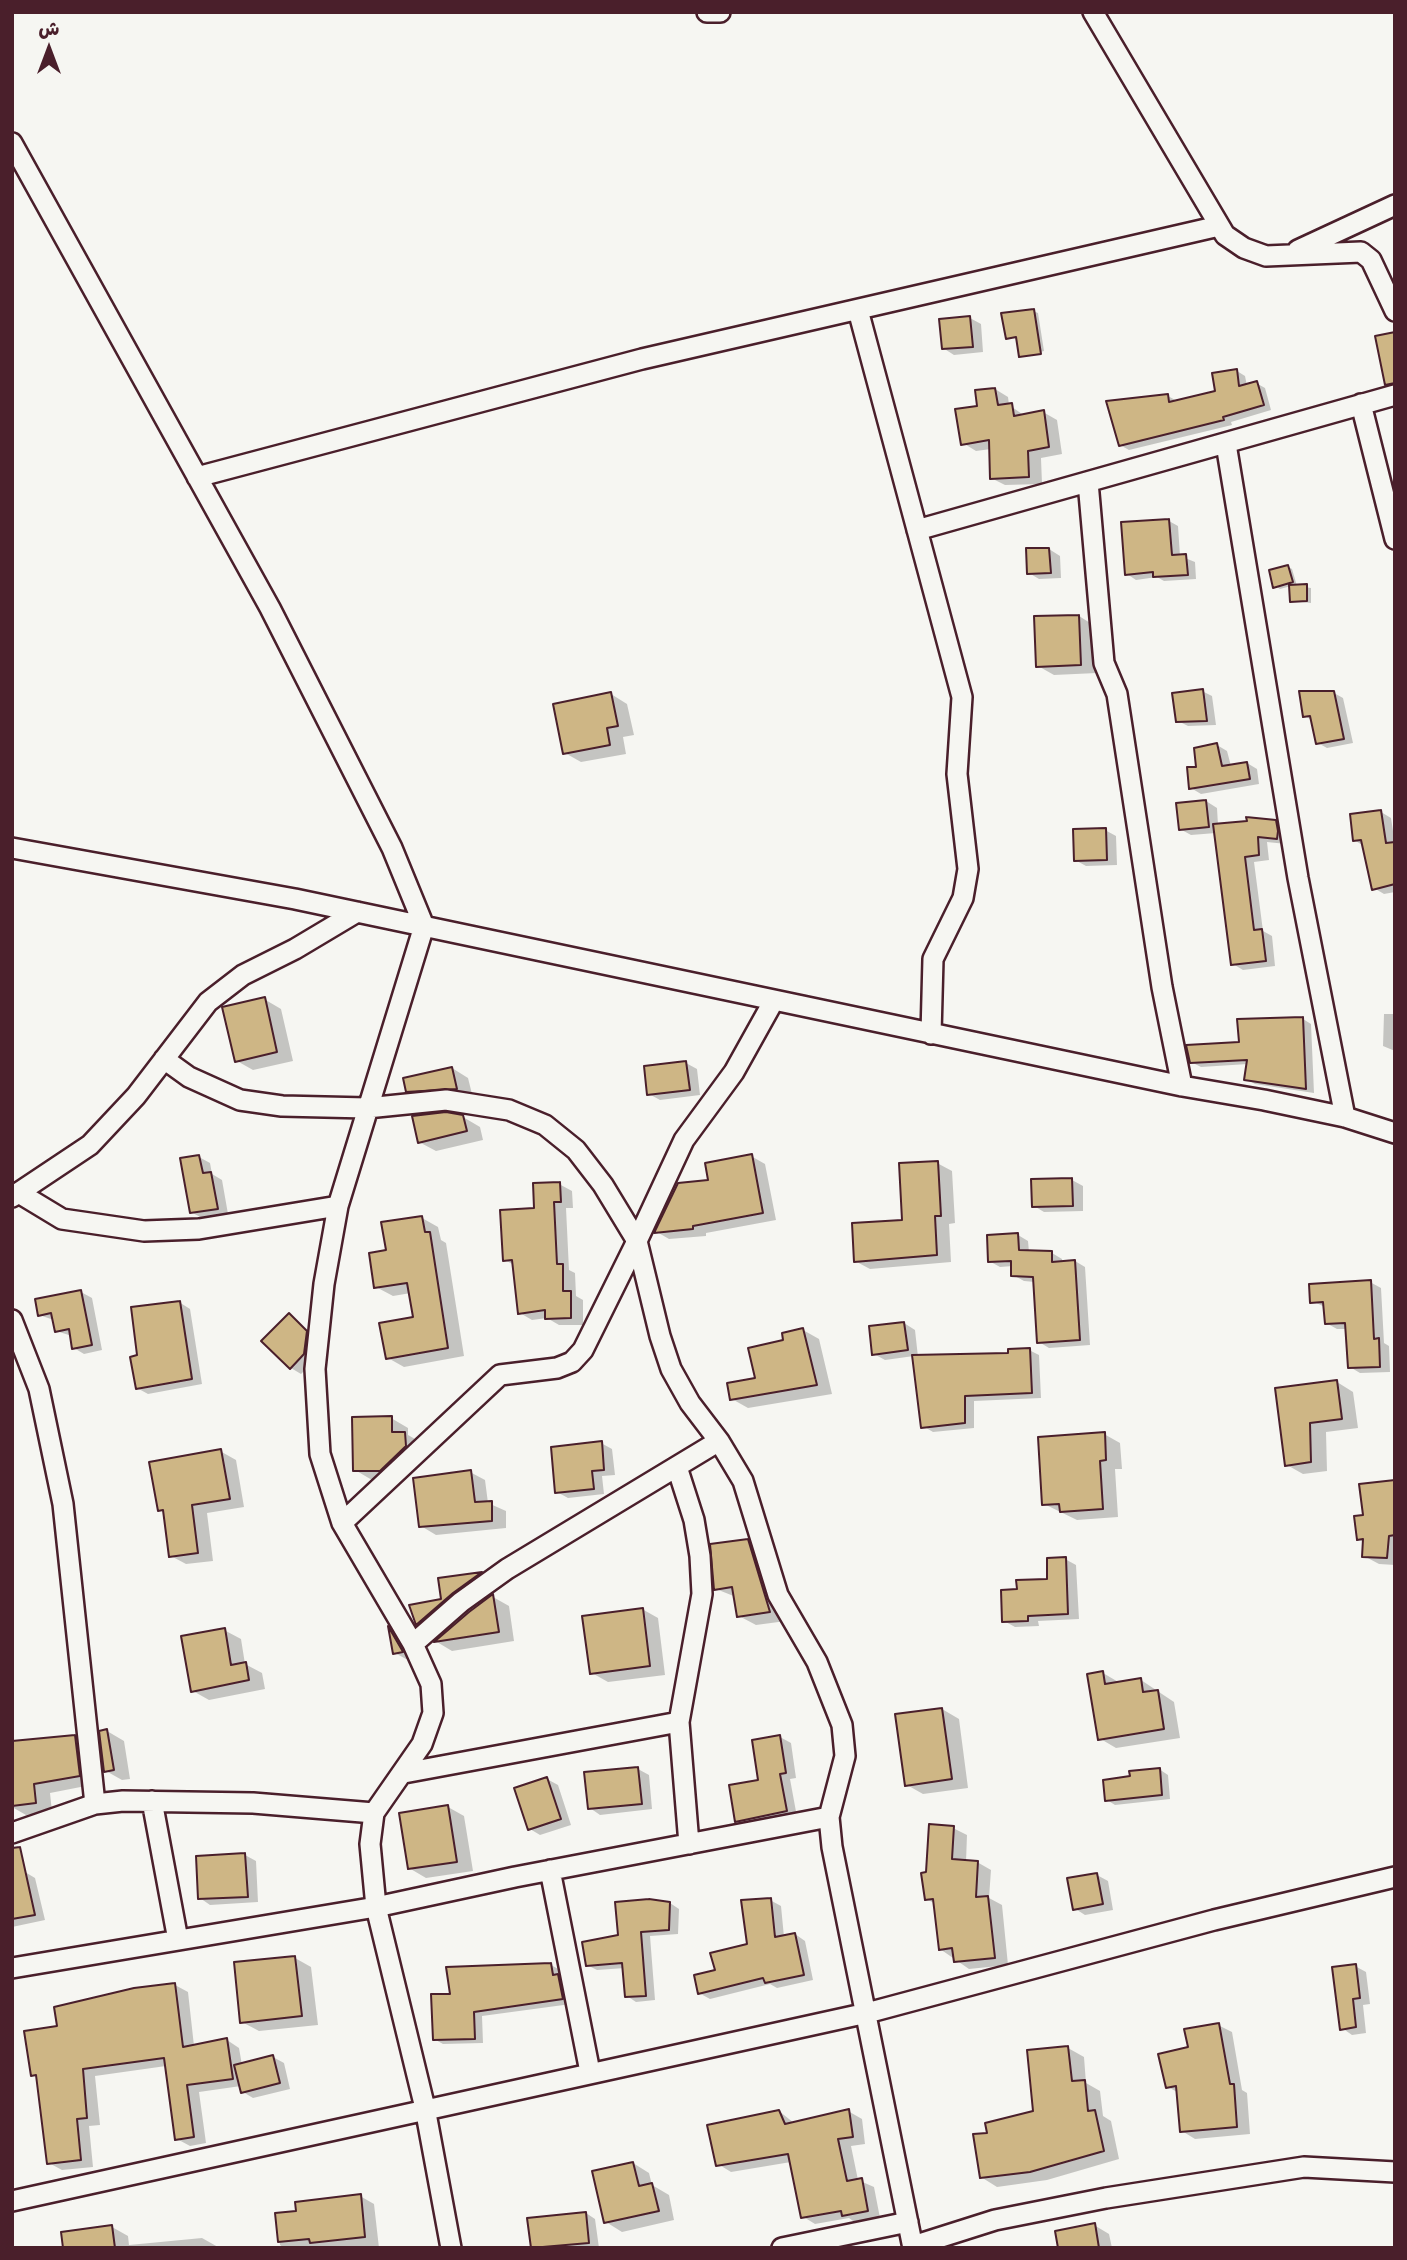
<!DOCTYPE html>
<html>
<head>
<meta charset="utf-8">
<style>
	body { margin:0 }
	#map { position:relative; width:1407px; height:2260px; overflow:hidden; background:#f6f6f2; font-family:Delius,"Playpen Sans Arabic",sans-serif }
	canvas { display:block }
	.frame { position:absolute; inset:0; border:14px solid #4a1f2b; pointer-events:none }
	.north { position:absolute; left:14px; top:14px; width:70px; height:70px; -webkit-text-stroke:5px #f6f6f2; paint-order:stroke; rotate:0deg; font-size:19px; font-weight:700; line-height:28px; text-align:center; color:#4a1f2b }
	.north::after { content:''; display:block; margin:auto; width:24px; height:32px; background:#4a1f2b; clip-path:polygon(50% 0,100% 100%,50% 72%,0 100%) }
</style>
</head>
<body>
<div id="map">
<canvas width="1407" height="2260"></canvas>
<div class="frame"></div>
<div class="north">ش</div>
</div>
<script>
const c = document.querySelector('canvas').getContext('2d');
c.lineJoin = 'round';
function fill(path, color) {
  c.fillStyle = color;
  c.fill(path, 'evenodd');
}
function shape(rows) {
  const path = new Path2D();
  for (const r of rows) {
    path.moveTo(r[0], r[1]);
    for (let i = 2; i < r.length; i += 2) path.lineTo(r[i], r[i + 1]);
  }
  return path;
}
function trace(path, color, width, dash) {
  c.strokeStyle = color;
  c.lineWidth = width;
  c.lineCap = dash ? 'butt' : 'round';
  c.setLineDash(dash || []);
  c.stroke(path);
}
const shadow = shape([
	[1033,311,1038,313,1044,351,1023,357,1018,339,1007,337],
	[970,318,981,324,983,352,954,355,943,348],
	[1237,371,1245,376,1247,386,1256,383,1265,388,1271,410,1231,422,1232,425,1129,450,1120,445,1168,396,1177,401,1217,392],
	[995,389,1008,397,1009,405,1025,416,1043,412,1057,420,1062,454,1041,458,1042,484,1005,485,991,478,991,449,976,451,963,443,979,407],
	[1169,521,1178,526,1180,556,1195,562,1196,579,1164,581,1157,577,1136,580,1127,574],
	[1049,549,1060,556,1061,578,1039,579,1029,573],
	[1287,566,1292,569,1297,586,1311,588,1311,603,1292,601,1291,586,1280,589,1275,586],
	[1079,616,1095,626,1097,673,1054,675,1038,666],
	[1202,691,1212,696,1216,725,1188,726,1178,721],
	[1334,693,1343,698,1353,743,1327,748,1318,743,1313,721,1305,716],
	[611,694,627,704,634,735,623,737,626,754,581,762,565,753],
	[1217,745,1227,751,1231,766,1247,763,1257,769,1259,784,1201,794,1191,788,1198,768],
	[1206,801,1217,808,1218,825,1275,821,1286,827,1286,844,1267,842,1269,860,1254,862,1263,931,1272,936,1275,966,1243,970,1233,964,1216,833,1191,835,1180,829],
	[1381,812,1391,818,1395,844,1395,892,1384,894,1374,888,1364,846,1354,840],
	[1105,830,1116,836,1117,865,1086,866,1075,860],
	[264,999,281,1009,293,1061,253,1070,237,1061],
	[1384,1014,1395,1014,1395,1051,1383,1046],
	[1303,1019,1311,1024,1314,1093,1255,1084,1246,1079,1248,1064,1201,1067,1191,1062],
	[686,1063,697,1069,700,1095,660,1100,649,1094],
	[452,1068,468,1078,473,1098,424,1100,408,1091],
	[463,1117,480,1127,483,1140,436,1151,419,1142],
	[751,1156,765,1164,776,1220,706,1233,706,1236,669,1239,657,1232],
	[199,1157,210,1163,212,1174,222,1180,228,1214,202,1218,191,1212],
	[937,1163,952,1171,955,1223,949,1224,951,1262,870,1269,855,1261,904,1222],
	[1072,1180,1083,1186,1083,1211,1044,1212,1034,1206],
	[559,1184,572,1191,573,1208,566,1208,569,1270,575,1273,576,1296,583,1300,583,1325,559,1325,547,1318,532,1320,520,1313,514,1265,505,1260,536,1210],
	[422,1218,438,1227,441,1240,446,1243,464,1356,404,1367,388,1358,415,1319,411,1293,393,1296,376,1287,388,1252],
	[1018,1235,1028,1241,1029,1252,1052,1253,1062,1259,1062,1263,1075,1261,1085,1267,1090,1345,1049,1348,1039,1342,1035,1282,1024,1281,1013,1275,1013,1266,1000,1267,989,1261],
	[1370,1282,1381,1288,1384,1343,1389,1346,1390,1372,1360,1373,1350,1367,1347,1329,1337,1329,1326,1323,1325,1307,1312,1301],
	[81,1292,92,1298,102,1350,84,1354,74,1348,72,1336,56,1331,54,1320,39,1315],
	[179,1302,190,1309,202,1384,148,1394,137,1388,139,1357],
	[289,1316,317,1339,315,1360,301,1374,291,1368],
	[904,1323,915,1330,918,1357,1010,1354,1029,1350,1039,1355,1041,1398,974,1401,974,1428,933,1432,923,1426,914,1356,885,1360,874,1354],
	[803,1330,819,1339,832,1394,748,1408,732,1399,758,1379,786,1341],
	[1337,1382,1353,1392,1358,1428,1326,1432,1327,1471,1303,1474,1287,1465,1277,1390],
	[391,1418,408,1428,408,1435,422,1443,397,1479,372,1480,355,1470],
	[1104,1434,1120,1443,1122,1469,1115,1469,1118,1517,1077,1520,1044,1504],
	[601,1443,612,1449,615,1475,602,1476,604,1494,568,1498,557,1492],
	[220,1451,236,1460,244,1507,207,1513,213,1561,186,1564,171,1556,165,1513,160,1510],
	[470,1472,485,1480,488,1503,506,1511,506,1528,436,1535,421,1526],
	[1395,1482,1395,1565,1379,1564,1364,1556,1365,1543,1358,1539,1365,1516],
	[748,1540,764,1550,786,1621,756,1625,739,1616,736,1597,716,1589],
	[1065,1559,1076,1565,1079,1619,1038,1621,1039,1626,1015,1627,1004,1621,1019,1591,1049,1580],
	[482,1573,495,1581,432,1632,417,1624,411,1606,443,1600,440,1580],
	[493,1597,509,1606,514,1641,452,1651,437,1642],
	[642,1609,658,1618,665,1675,608,1682,592,1673],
	[390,1629,399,1634,413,1658,406,1659,395,1653],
	[224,1630,241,1639,245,1664,262,1673,265,1689,209,1700,193,1691],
	[1103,1673,1120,1683,1141,1680,1174,1702,1180,1738,1116,1748,1099,1738],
	[942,1709,959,1719,968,1788,923,1794,907,1785],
	[107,1731,124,1741,130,1779,122,1780,106,1771],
	[75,1736,91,1746,96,1784,50,1793,52,1812,26,1815,12,1807,12,1743],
	[780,1737,791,1743,796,1778,790,1779,797,1817,747,1828,737,1821,760,1782],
	[638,1769,649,1775,652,1809,600,1815,590,1808],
	[1159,1769,1168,1775,1170,1799,1115,1805,1107,1800,1131,1778],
	[547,1779,558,1785,571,1825,540,1835,530,1829],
	[448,1807,464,1816,473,1871,426,1878,409,1868],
	[953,1828,967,1835,966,1862,977,1862,991,1870,989,1898,1002,1905,1008,1965,969,1969,940,1949,936,1904,926,1899,928,1873],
	[245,1855,256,1861,258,1902,210,1905,200,1898],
	[25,1872,35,1878,45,1920,12,1927,12,1875],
	[1097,1875,1108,1881,1113,1910,1085,1915,1074,1908],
	[770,1900,781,1906,784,1937,795,1934,805,1941,813,1980,777,1988,770,1984,710,1999,699,1993,717,1972,748,1945],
	[670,1903,679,1909,678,1934,650,1936,655,2000,636,2002,627,1996,625,1968,597,1970,587,1965,620,1936],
	[295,1958,311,1967,318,2025,259,2031,242,2022],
	[551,1965,560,1970,561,1978,567,1981,571,2004,482,2016,483,2043,443,2044,434,2039,452,1996],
	[1355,1966,1366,1972,1370,2004,1363,2005,1366,2033,1352,2035,1342,2028],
	[175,1985,188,1992,194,2046,227,2040,239,2048,242,2065,273,2057,284,2063,290,2089,253,2098,243,2092,241,2086,199,2092,206,2143,190,2146,177,2139,166,2066,95,2076,100,2125,89,2126,93,2167,62,2170,49,2163,38,2078,32,2075,59,2027],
	[1218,2025,1232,2032,1242,2090,1247,2093,1250,2134,1195,2139,1182,2131,1179,2093,1168,2087,1190,2048],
	[1068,2048,1084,2057,1086,2083,1100,2091,1103,2116,1111,2121,1119,2159,1047,2180,997,2187,981,2177,989,2134,1035,2112],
	[779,2111,794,2123,848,2111,862,2119,865,2144,851,2146,858,2180,874,2187,880,2218,856,2223,849,2218,815,2224,802,2216,791,2162,731,2172,718,2164],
	[633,2163,649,2173,652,2185,669,2195,674,2220,622,2232,606,2222],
	[360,2196,374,2204,379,2248,284,2248,280,2245,277,2215],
	[586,2213,595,2219,599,2248,532,2248],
	[1094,2225,1109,2234,1112,2248,1060,2248],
	[112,2227,128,2236,129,2245,202,2238,218,2247,65,2248]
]);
const building = shape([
	[1034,309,1041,354,1019,357,1016,337,1006,339,1001,313,1034,309],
	[970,316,973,347,942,349,939,319,970,316],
	[1395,332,1395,383,1385,385,1375,336,1395,332],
	[1237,369,1239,386,1257,381,1264,405,1223,417,1224,420,1119,446,1106,401,1168,394,1169,402,1215,391,1212,373,1237,369],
	[995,388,998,405,1012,403,1014,416,1044,410,1049,447,1028,451,1029,477,990,479,989,440,961,445,955,409,977,406,975,390,995,388],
	[1169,519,1172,555,1186,554,1188,575,1153,577,1153,572,1125,575,1121,522,1169,519],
	[1026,548,1049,548,1051,573,1027,574,1026,548],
	[1288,565,1293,582,1273,588,1269,570,1288,565],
	[1307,584,1307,601,1290,602,1289,585,1307,584],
	[1079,615,1081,665,1036,667,1034,616,1079,615],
	[1203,689,1207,721,1176,722,1172,693,1203,689],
	[1299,691,1334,691,1344,739,1316,744,1310,716,1303,717,1299,691],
	[611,692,618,726,607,728,610,745,563,754,553,704,611,692],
	[1217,743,1222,766,1247,762,1250,779,1189,789,1187,767,1196,767,1194,748,1217,743],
	[1206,800,1209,827,1179,830,1176,803,1206,800],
	[1381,810,1386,843,1395,842,1395,884,1372,890,1361,840,1353,841,1350,814,1381,810],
	[1246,817,1276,820,1278,831,1277,839,1258,837,1259,855,1245,857,1254,930,1262,929,1266,961,1231,965,1213,824,1247,821,1246,817],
	[1106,828,1107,860,1074,861,1073,829,1106,828],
	[265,997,277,1052,235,1062,222,1007,265,997],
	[1303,1017,1306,1089,1244,1080,1247,1060,1190,1063,1186,1045,1239,1042,1237,1019,1303,1017],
	[686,1061,690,1090,647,1095,644,1066,686,1061],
	[452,1067,457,1089,406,1092,403,1078,452,1067],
	[446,1112,463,1115,467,1131,418,1143,412,1116,446,1112],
	[752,1154,763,1213,693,1226,693,1229,654,1233,678,1183,708,1180,705,1163,752,1154],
	[199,1155,203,1173,211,1172,218,1209,190,1213,180,1158,199,1155],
	[938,1161,941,1216,935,1216,937,1255,854,1262,852,1223,902,1220,899,1163,938,1161],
	[1072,1178,1073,1206,1032,1207,1031,1179,1072,1178],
	[560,1182,561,1202,554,1202,557,1264,563,1264,563,1291,571,1291,571,1318,545,1319,545,1310,518,1314,512,1260,503,1261,500,1210,534,1208,533,1183,560,1182],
	[422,1216,425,1232,430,1232,448,1348,386,1359,379,1323,413,1317,407,1283,374,1288,369,1253,386,1250,381,1222,422,1216],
	[1018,1233,1019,1250,1052,1251,1052,1262,1075,1260,1080,1340,1037,1343,1033,1277,1011,1276,1011,1261,988,1262,987,1235,1018,1233],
	[1371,1280,1374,1339,1379,1338,1380,1367,1348,1368,1345,1323,1325,1324,1323,1302,1310,1303,1309,1284,1371,1280],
	[81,1290,92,1345,72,1349,69,1329,55,1332,51,1313,38,1316,35,1299,81,1290],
	[180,1301,192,1379,136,1389,130,1357,137,1355,131,1307,180,1301],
	[289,1313,307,1331,304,1354,290,1369,261,1341,289,1313],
	[904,1322,908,1350,872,1355,869,1326,904,1322],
	[803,1328,817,1385,730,1400,727,1383,755,1378,748,1348,783,1340,782,1333,803,1328],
	[1030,1348,1032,1393,965,1396,965,1423,921,1428,912,1355,1008,1353,1008,1349,1030,1348],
	[1337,1380,1342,1419,1310,1423,1311,1462,1285,1466,1275,1388,1337,1380],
	[392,1416,392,1432,405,1432,406,1446,380,1471,353,1471,352,1417,392,1416],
	[1105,1432,1106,1460,1100,1461,1103,1509,1060,1512,1059,1504,1042,1505,1038,1437,1105,1432],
	[602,1441,604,1470,592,1471,594,1489,555,1493,551,1447,602,1441],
	[221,1449,230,1499,192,1505,198,1553,169,1557,163,1510,158,1511,149,1462,221,1449],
	[471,1470,475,1502,492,1501,492,1521,419,1527,413,1478,471,1470],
	[1395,1480,1395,1535,1389,1536,1387,1558,1362,1557,1363,1539,1357,1540,1354,1516,1363,1515,1359,1484,1395,1480],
	[748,1539,770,1612,737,1617,732,1587,714,1590,710,1544,748,1539],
	[1066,1557,1068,1614,1028,1616,1028,1621,1002,1622,1001,1590,1017,1589,1016,1580,1047,1579,1047,1558,1066,1557],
	[482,1572,453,1593,416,1625,409,1605,441,1599,438,1578,482,1572],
	[493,1594,499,1632,434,1642,469,1612,493,1594],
	[643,1608,650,1666,590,1674,582,1616,643,1608],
	[388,1626,402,1650,403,1652,393,1654,388,1626],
	[225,1628,231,1665,246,1662,249,1680,191,1692,181,1636,225,1628],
	[1103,1671,1105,1684,1141,1678,1143,1692,1158,1690,1164,1729,1098,1740,1087,1674,1103,1671],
	[942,1708,952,1779,905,1786,895,1714,942,1708],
	[107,1729,114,1770,104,1772,99,1731,107,1729],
	[75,1735,80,1776,34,1784,36,1803,12,1806,12,1741,75,1735],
	[780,1735,786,1773,780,1774,787,1811,735,1822,729,1785,758,1780,752,1740,780,1735],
	[638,1767,642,1804,588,1809,584,1772,638,1767],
	[1160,1768,1162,1795,1105,1801,1103,1780,1130,1776,1129,1771,1160,1768],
	[547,1777,561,1819,528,1830,514,1788,547,1777],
	[448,1805,457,1862,408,1869,399,1813,448,1805],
	[929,1824,954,1826,952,1859,978,1861,976,1897,988,1896,995,1958,954,1962,952,1948,939,1950,933,1899,925,1900,921,1873,926,1872,929,1824],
	[20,1847,35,1915,12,1919,12,1848,20,1847],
	[245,1853,248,1897,198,1899,196,1856,245,1853],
	[1097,1873,1103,1904,1073,1910,1067,1878,1097,1873],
	[771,1898,775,1937,795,1933,804,1975,765,1983,763,1978,698,1994,694,1975,715,1970,710,1953,747,1944,741,1900,771,1898],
	[649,1899,670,1902,669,1930,641,1932,646,1996,625,1997,622,1963,586,1966,582,1942,618,1935,615,1902,649,1899],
	[295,1956,302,2016,240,2023,234,1962,295,1956],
	[551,1963,553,1975,558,1974,563,1999,474,2012,475,2039,433,2040,431,1994,450,1994,446,1967,551,1963],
	[1356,1964,1360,1998,1353,1999,1356,2027,1340,2030,1332,1967,1356,1964],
	[175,1983,183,2047,227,2038,233,2079,187,2085,194,2137,175,2140,164,2058,83,2069,87,2118,77,2119,81,2160,47,2164,36,2075,31,2076,24,2031,57,2026,54,2007,134,1988,175,1983],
	[1219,2023,1230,2084,1234,2084,1237,2127,1180,2132,1176,2086,1166,2088,1158,2054,1188,2047,1184,2029,1219,2023],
	[1068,2046,1072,2081,1085,2080,1088,2111,1095,2110,1104,2151,1030,2172,980,2178,973,2134,987,2133,985,2123,1033,2111,1027,2050,1068,2046],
	[273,2055,280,2083,241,2093,234,2065,273,2055],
	[849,2109,853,2137,838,2139,847,2181,862,2178,868,2211,842,2216,841,2211,801,2218,788,2154,716,2166,707,2125,779,2110,785,2124,849,2109],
	[633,2162,639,2186,652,2183,659,2211,604,2223,592,2171,633,2162],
	[361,2194,365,2237,310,2243,309,2239,278,2242,275,2213,296,2211,295,2202,361,2194],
	[586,2212,589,2243,531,2248,527,2218,586,2212],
	[1095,2223,1099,2248,1058,2248,1055,2231,1095,2223],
	[112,2225,115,2248,63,2248,61,2232,112,2225]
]);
const minor = shape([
	[707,12,720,12],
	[1093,12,1225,235,1244,248,1266,256,1361,252,1371,260,1395,311],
	[12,143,270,608,392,848,424,926,338,1206,324,1284,315,1369,320,1454,342,1523,413,1644,431,1684,433,1713,422,1744,374,1813,370,1844,376,1907,425,2108,451,2248],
	[1298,250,1395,205],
	[858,310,962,697,957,774,968,869,963,898,933,959,931,1034],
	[1361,404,1395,539],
	[1226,444,1298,878,1345,1117],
	[197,477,642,359,1219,226],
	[1088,482,1104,663,1117,694,1162,987,1182,1086],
	[917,530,1395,395],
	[12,848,295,899,1182,1086,1264,1100,1345,1117,1395,1133],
	[773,1002,734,1072,684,1140,637,1241,660,1336,671,1369,690,1403,719,1441,743,1481,778,1595,817,1662,842,1725,845,1756,829,1817,832,1847,913,2248],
	[164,1059,189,1077,240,1100,282,1106,367,1108,446,1100,509,1110,545,1125,576,1150,603,1185,637,1241,583,1350,572,1362,557,1368,500,1375,342,1523],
	[19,1193,62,1219,144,1231,199,1229,338,1206],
	[12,1197,90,1145,136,1096,208,1002,243,975,295,949,357,912],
	[12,1320,39,1389,63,1504,95,1804],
	[677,1467,694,1520,700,1556,702,1594,679,1722,689,1844],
	[413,1644,461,1602,507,1569,719,1441],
	[404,1773,679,1722],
	[152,1801,178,1940],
	[12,1833,95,1804,123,1801,253,1803,374,1813],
	[550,1870,590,2072],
	[12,1968,376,1907,515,1877,829,1817],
	[12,2201,867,2013,1214,1920,1395,1877],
	[913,2246,995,2220,1106,2198,1304,2167,1395,2172],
	[782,2248,908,2222]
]);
fill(shadow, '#0003');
fill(building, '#ceb685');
trace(building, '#4a1f2b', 2);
trace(minor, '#4a1f2b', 24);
trace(minor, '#f6f6f2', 19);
</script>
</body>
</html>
